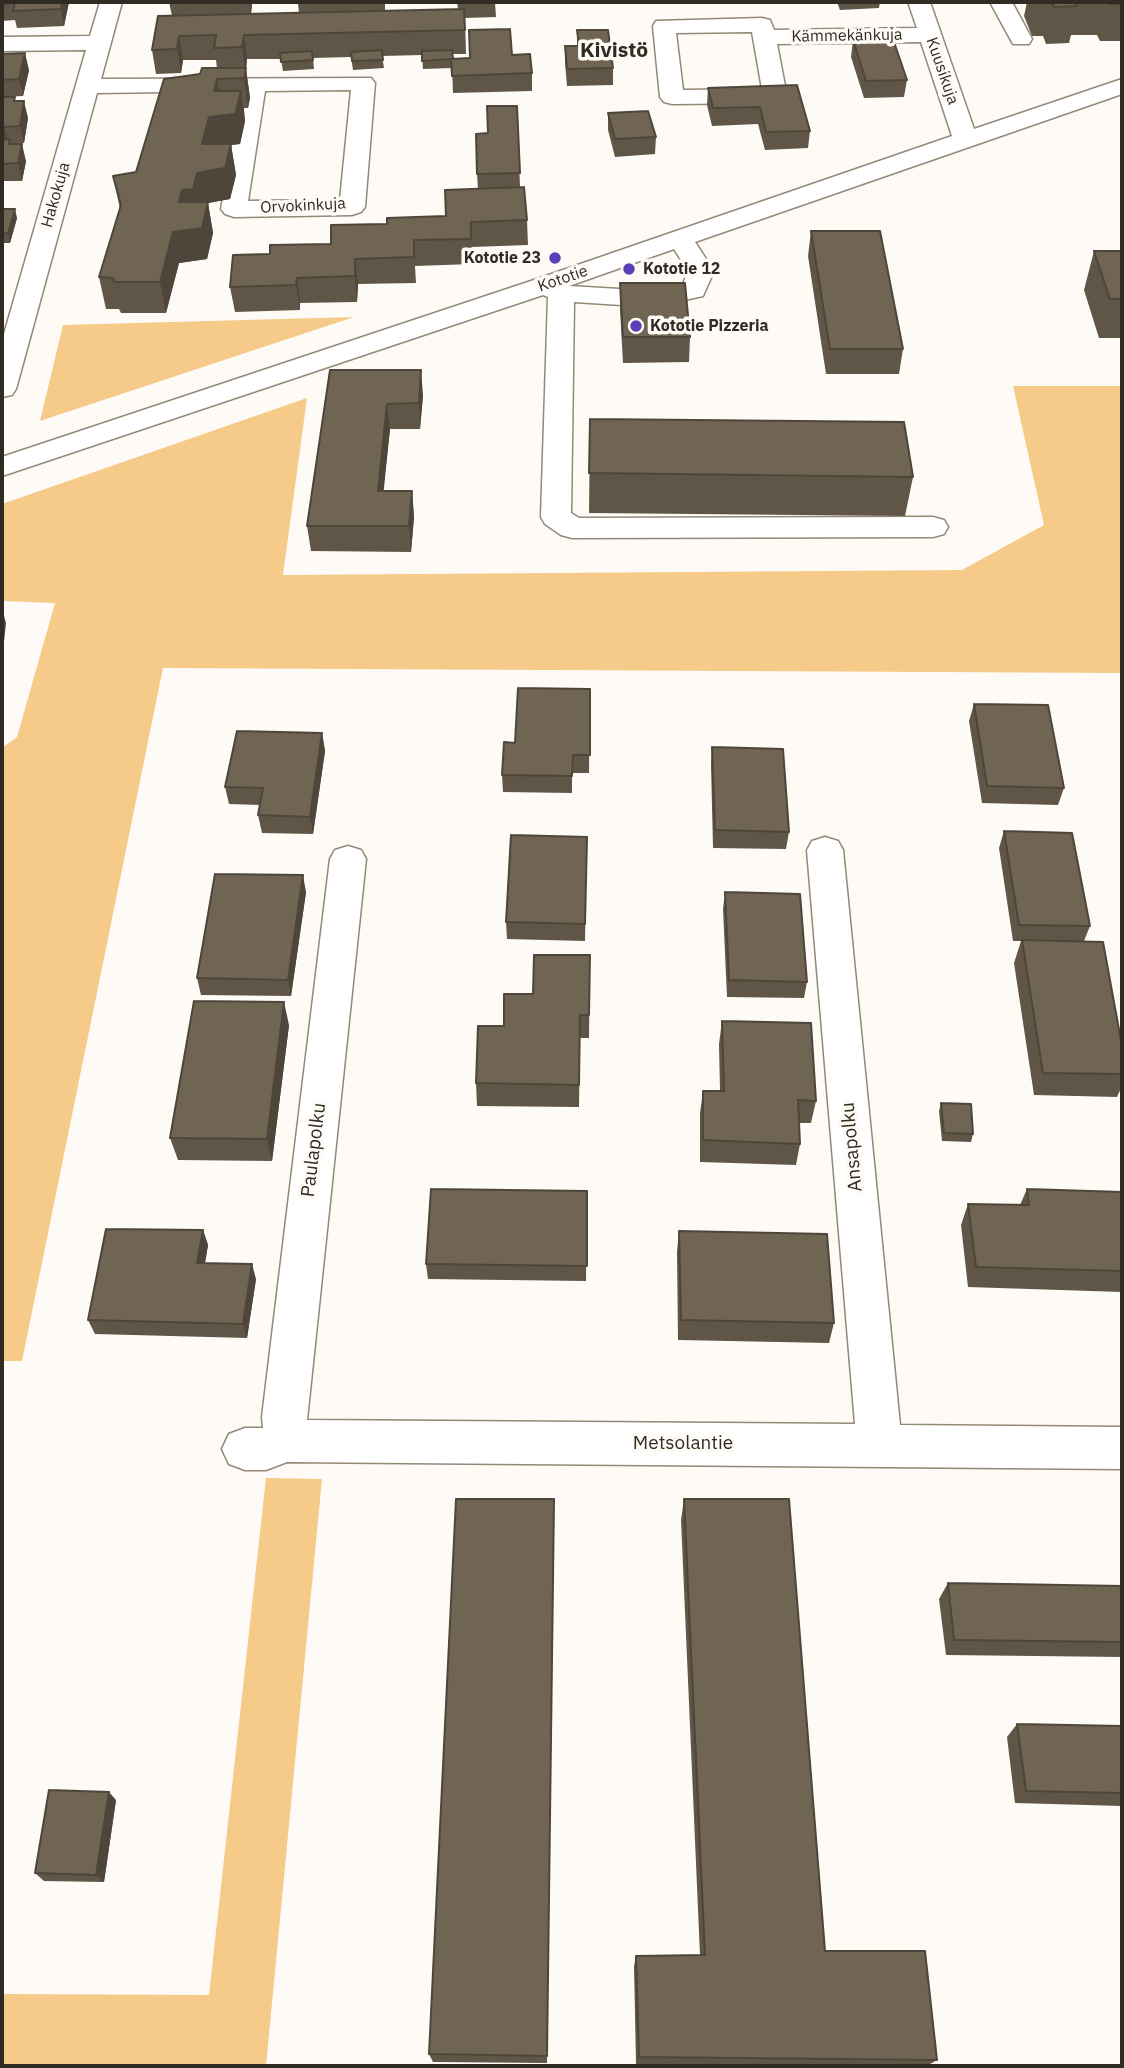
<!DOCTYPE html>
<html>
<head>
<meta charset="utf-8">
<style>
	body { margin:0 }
	#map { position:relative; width:1124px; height:2068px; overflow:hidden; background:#fefbf7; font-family:"IBM Plex Sans",sans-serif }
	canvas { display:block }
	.frame { position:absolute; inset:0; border:4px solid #302b23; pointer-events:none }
</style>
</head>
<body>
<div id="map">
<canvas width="1124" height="2068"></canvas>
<div class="frame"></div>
</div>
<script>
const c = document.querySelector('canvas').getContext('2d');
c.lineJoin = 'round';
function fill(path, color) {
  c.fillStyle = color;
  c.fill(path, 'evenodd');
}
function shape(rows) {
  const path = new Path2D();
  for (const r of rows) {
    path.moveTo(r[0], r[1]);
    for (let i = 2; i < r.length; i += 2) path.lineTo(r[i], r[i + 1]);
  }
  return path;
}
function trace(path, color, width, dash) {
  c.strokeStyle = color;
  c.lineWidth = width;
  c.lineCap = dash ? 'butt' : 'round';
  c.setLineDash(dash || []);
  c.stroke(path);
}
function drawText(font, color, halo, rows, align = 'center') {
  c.font = font + ' "IBM Plex Sans",sans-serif';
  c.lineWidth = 7;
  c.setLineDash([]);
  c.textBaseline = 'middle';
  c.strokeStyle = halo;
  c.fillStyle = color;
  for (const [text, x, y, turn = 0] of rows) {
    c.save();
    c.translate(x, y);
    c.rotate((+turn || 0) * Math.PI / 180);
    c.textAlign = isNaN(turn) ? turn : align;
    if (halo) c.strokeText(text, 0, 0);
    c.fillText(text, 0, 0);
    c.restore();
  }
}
const green = shape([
	[354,317,40,421,63,325],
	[1013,386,1122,386,1122,673,163,668,22,1361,2,1361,2,748,17,737,55,603,2,601,2,504,307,398,283,575,962,570,1044,525],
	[266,1478,322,1479,266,2066,2,2066,2,1994,209,1995]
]);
const minor = shape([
	[100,2,122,2,101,79,371,78,375,83,365,207,361,212,352,215,234,217,225,214,221,209,241,91,97,93,16,389,12,395,2,397,2,341,86,50,2,51,2,37,90,36,100,2],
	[351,90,340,200,248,201,265,91,351,90],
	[908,2,930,2,974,129,1122,79,1122,94,695,242,714,271,703,296,653,307,574,302,571,513,579,518,933,517,944,520,948,527,944,534,933,537,572,538,561,535,545,524,541,517,548,297,543,295,2,476,2,457,534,280,952,136,921,42,777,44,787,96,783,101,775,103,672,104,664,102,660,97,653,26,656,21,762,18,770,20,774,30,917,28,908,2],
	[752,32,762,89,683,90,676,33,752,32],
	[674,249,688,271,683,284,653,291,569,286,674,249],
	[990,2,1012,2,1032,39,1029,44,1013,44,990,2],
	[825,837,838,841,843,850,900,1425,1122,1427,1122,1469,287,1462,266,1470,245,1470,229,1464,222,1449,229,1434,245,1428,263,1428,262,1417,330,859,335,850,348,846,361,850,366,859,307,1420,855,1424,807,850,812,841,825,837]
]);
const wall = shape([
	[2,2,69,2,64,26,17,28,15,20,2,21],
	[169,2,252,2,251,14,299,13,298,4,295,4,294,2,385,2,385,11,458,9,457,2,495,2,496,17,465,18,466,54,453,54,453,59,512,55,532,73,532,91,453,93,452,68,423,69,422,55,382,56,384,68,353,70,351,57,313,58,314,69,283,71,281,59,247,59,246,69,250,98,248,108,244,108,245,121,240,144,231,145,236,175,230,199,208,203,213,233,207,259,179,263,166,313,121,313,119,309,106,309,99,277,120,209,113,176,136,172,200,74,217,68,216,60,183,60,181,73,156,74,152,50,172,16],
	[577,2,606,2,578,4],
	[837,2,880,2,879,8,840,10],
	[1027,2,1122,2,1122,41,1100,41,1097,35,1071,35,1069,43,1046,44,1043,36,1032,36,1024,16],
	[577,30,613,68,613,85,567,86,565,63,565,46,577,46],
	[853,40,907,80,904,97,864,98,851,57],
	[2,56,29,70,23,96,2,97],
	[797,85,810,131,808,148,765,150,758,124,712,126,707,105,708,88],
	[2,97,16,101,28,118,24,143,11,144,26,161,22,181,2,181],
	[517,106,520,187,527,220,528,245,472,247,472,264,415,266,416,283,358,284,357,302,300,303,300,310,235,312,230,287,270,254,331,244,387,224,446,216,478,189,477,174,488,133],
	[608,113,656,137,655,154,615,157,608,130],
	[2,209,17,218,10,243,2,243],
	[811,231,903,349,899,374,826,374,808,256],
	[1094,251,1122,251,1122,338,1099,338,1084,290],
	[620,283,690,337,689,362,623,363,620,309],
	[330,370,423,395,420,429,390,429,383,491,412,491,414,517,411,552,311,551,307,526],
	[590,419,913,477,905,516,589,513],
	[590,689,589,773,572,773,572,793,503,792,502,775],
	[974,704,1064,788,1058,805,982,803,969,721],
	[322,733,325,751,313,834,262,833,258,815,260,805,229,804,225,787],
	[712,747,789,832,786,849,713,848,711,765],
	[1004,831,1090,926,1084,941,1122,1046,1122,1086,1117,1097,1034,1095,1014,963,1021,941,1013,941,999,848],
	[587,837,585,941,507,939,506,922],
	[306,892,291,996,201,995,197,978],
	[725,892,807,982,804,998,727,997,723,909],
	[590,955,589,1038,580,1038,579,1107,477,1106,476,1083,504,1026],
	[722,1021,816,1101,811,1123,799,1123,800,1144,796,1165,700,1162,700,1113,703,1091,720,1091,719,1044],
	[289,1025,272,1161,178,1160,170,1138],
	[941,1103,973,1134,971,1142,942,1141,939,1111],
	[1027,1189,1122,1192,1122,1292,968,1287,961,1225,968,1204,1020,1205],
	[587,1191,586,1281,428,1279,426,1264],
	[203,1230,208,1245,205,1264,256,1279,247,1338,95,1334,88,1320],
	[679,1231,834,1323,829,1343,678,1340,677,1252],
	[554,1499,547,2063,433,2062,429,2054],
	[684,1499,825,1951,937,2060,927,2066,636,2064,634,1966,636,1956,700,1955,681,1520],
	[948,1583,1122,1586,1122,1657,946,1655,939,1599],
	[1017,1724,1122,1726,1122,1806,1015,1803,1007,1737],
	[116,1800,104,1882,44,1881,35,1873]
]);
const shadedWall = shape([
	[62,2,69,2,64,26,61,9],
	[249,2,252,2,251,15],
	[244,35,247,59,246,69,250,98,248,108,244,78,245,70,242,47],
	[179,36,183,60,181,73,177,49],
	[25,53,29,70,23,96,19,79],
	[217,79,222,109,241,91,245,121,240,144,231,145,236,175,230,199,208,203,213,233,207,259,179,263,166,313,160,282,182,190,202,144],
	[24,101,28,118,24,143,20,126],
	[4,127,9,144,7,152,3,134],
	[22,144,26,161,22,181,18,163],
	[15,209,17,218,10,243,8,233],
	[355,259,358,284,357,302,355,276],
	[297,278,300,303,300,310,296,285],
	[421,370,423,395,420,429,419,403],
	[387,404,390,429,381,517,378,491],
	[412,491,414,517,411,552,409,526],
	[2,609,6,623,2,660],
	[322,733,325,751,313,834,310,817],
	[303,875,306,892,291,996,288,980],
	[284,1002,289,1025,272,1161,267,1139],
	[203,1230,208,1245,202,1278,197,1263],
	[252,1264,256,1279,247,1338,243,1324],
	[109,1792,116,1800,104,1882,96,1875]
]);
const building = shape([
	[2,2,62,2,61,9,13,11,15,3,2,4,2,2],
	[1052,2,1075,2,1077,6,1054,7,1052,2],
	[1108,2,1122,2,1122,4,1109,4,1108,2],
	[464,9,465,30,244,35,242,47,214,48,216,35,179,36,177,49,152,50,158,16,464,9],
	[510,29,512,55,530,54,532,73,452,76,451,59,470,58,469,30,510,29],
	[577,30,608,30,613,68,567,69,565,46,579,46,577,30],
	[893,39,907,80,866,81,853,40,893,39],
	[382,50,383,60,352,61,351,52,382,50],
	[452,50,453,59,451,59,422,61,422,51,452,50],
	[312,51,313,60,281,62,280,53,312,51],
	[25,53,19,79,2,80,2,54,25,53],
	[202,68,246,68,244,78,217,79,214,91,241,91,235,114,209,117,202,144,231,144,225,168,197,173,193,189,182,190,179,202,208,202,202,228,173,232,160,282,114,282,113,278,99,277,121,205,113,176,136,172,164,79,200,74,202,68],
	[797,85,810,131,766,132,760,107,713,108,708,88,797,85],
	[2,97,15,97,14,101,24,101,20,126,4,127,2,134,2,97],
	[487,106,517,106,520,173,477,174,476,134,488,133,487,106],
	[648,111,656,137,615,139,608,113,648,111],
	[10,139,9,144,22,144,18,163,2,164,2,140,10,139],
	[524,187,527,220,471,222,471,239,414,240,414,257,355,259,355,276,297,278,296,285,230,287,233,255,270,254,270,245,331,244,331,225,387,224,387,218,446,216,445,190,524,187],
	[2,209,15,209,8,233,2,234,2,209],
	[811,231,880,231,903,349,830,349,811,231],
	[1094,251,1122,251,1122,299,1110,299,1094,251],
	[620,283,685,283,690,337,623,337,620,283],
	[330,370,421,370,419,403,387,404,378,491,412,491,409,526,307,526,330,370],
	[590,419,904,422,913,477,589,473,590,419],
	[518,688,590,689,590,755,573,755,572,776,502,775,504,742,515,743,518,688],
	[974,704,1048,705,1064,788,987,786,974,704],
	[237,731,322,733,310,817,258,815,263,788,225,787,237,731],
	[712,747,783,749,789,832,715,830,712,747],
	[1004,831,1072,833,1090,926,1019,925,1004,831],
	[511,835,587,837,585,924,506,922,511,835],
	[215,874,303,875,288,980,197,978,215,874],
	[725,892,800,894,807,982,729,980,725,892],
	[1022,940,1103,942,1122,1046,1122,1074,1043,1073,1022,940],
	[534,955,590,955,589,1015,580,1015,579,1085,476,1083,478,1026,504,1026,504,994,533,994,534,955],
	[194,1001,284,1002,267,1139,170,1138,194,1001],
	[722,1021,811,1023,816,1101,798,1100,800,1144,703,1140,703,1091,724,1091,722,1021],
	[941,1103,971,1104,973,1134,944,1133,941,1103],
	[431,1189,587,1191,587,1266,426,1264,431,1189],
	[1027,1189,1122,1192,1122,1271,976,1267,968,1204,1029,1205,1027,1189],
	[106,1229,203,1230,197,1263,252,1264,243,1324,88,1320,106,1229],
	[679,1231,827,1234,834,1323,681,1320,679,1231],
	[456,1499,554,1499,547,2056,429,2054,456,1499],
	[684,1499,789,1499,825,1951,925,1951,937,2060,639,2057,636,1956,705,1955,684,1499],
	[948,1583,1122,1586,1122,1642,954,1640,948,1583],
	[1017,1724,1122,1726,1122,1793,1026,1791,1017,1724],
	[49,1790,109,1792,96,1875,35,1873,49,1790]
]);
const markers = [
	[555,258,7,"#593eb6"],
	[629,269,7,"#593eb6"],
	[636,326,7,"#593eb6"]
];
const farStreetnames = [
	["Kämmekänkuja",847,36,-1],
	["Kuusikuja",942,71,71],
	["Hakokuja",56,195,-74],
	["Orvokinkuja",303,206,-3],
	["Kototie",563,279,-19]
];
const farPoinames = [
	["Kototie 23",541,258,"right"],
	["Kototie 12",643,269],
	["Kototie Pizzeria",650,326]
];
const streetNames = [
	["Ansapolku",852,1147,-95],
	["Paulapolku",314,1150,-83],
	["Metsolantie",683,1444]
];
const farDistrictnames = [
	["Kivistö",614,51]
];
fill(green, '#f6ca88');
trace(minor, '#948876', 3);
fill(minor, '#fff');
fill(wall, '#605647');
fill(shadedWall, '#4e463a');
fill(building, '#706453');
trace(building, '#4e463a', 2);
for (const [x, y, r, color] of markers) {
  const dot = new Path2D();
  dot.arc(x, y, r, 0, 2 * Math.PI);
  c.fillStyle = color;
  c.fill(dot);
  trace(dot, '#fefbf7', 2.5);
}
drawText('16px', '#302b23', '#fefbf7', farStreetnames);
drawText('bold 16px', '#302b23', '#fefbf7', farPoinames, 'left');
drawText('19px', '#302b23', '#fefbf7', streetNames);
drawText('bold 21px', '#302b23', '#fefbf7', farDistrictnames);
</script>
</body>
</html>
